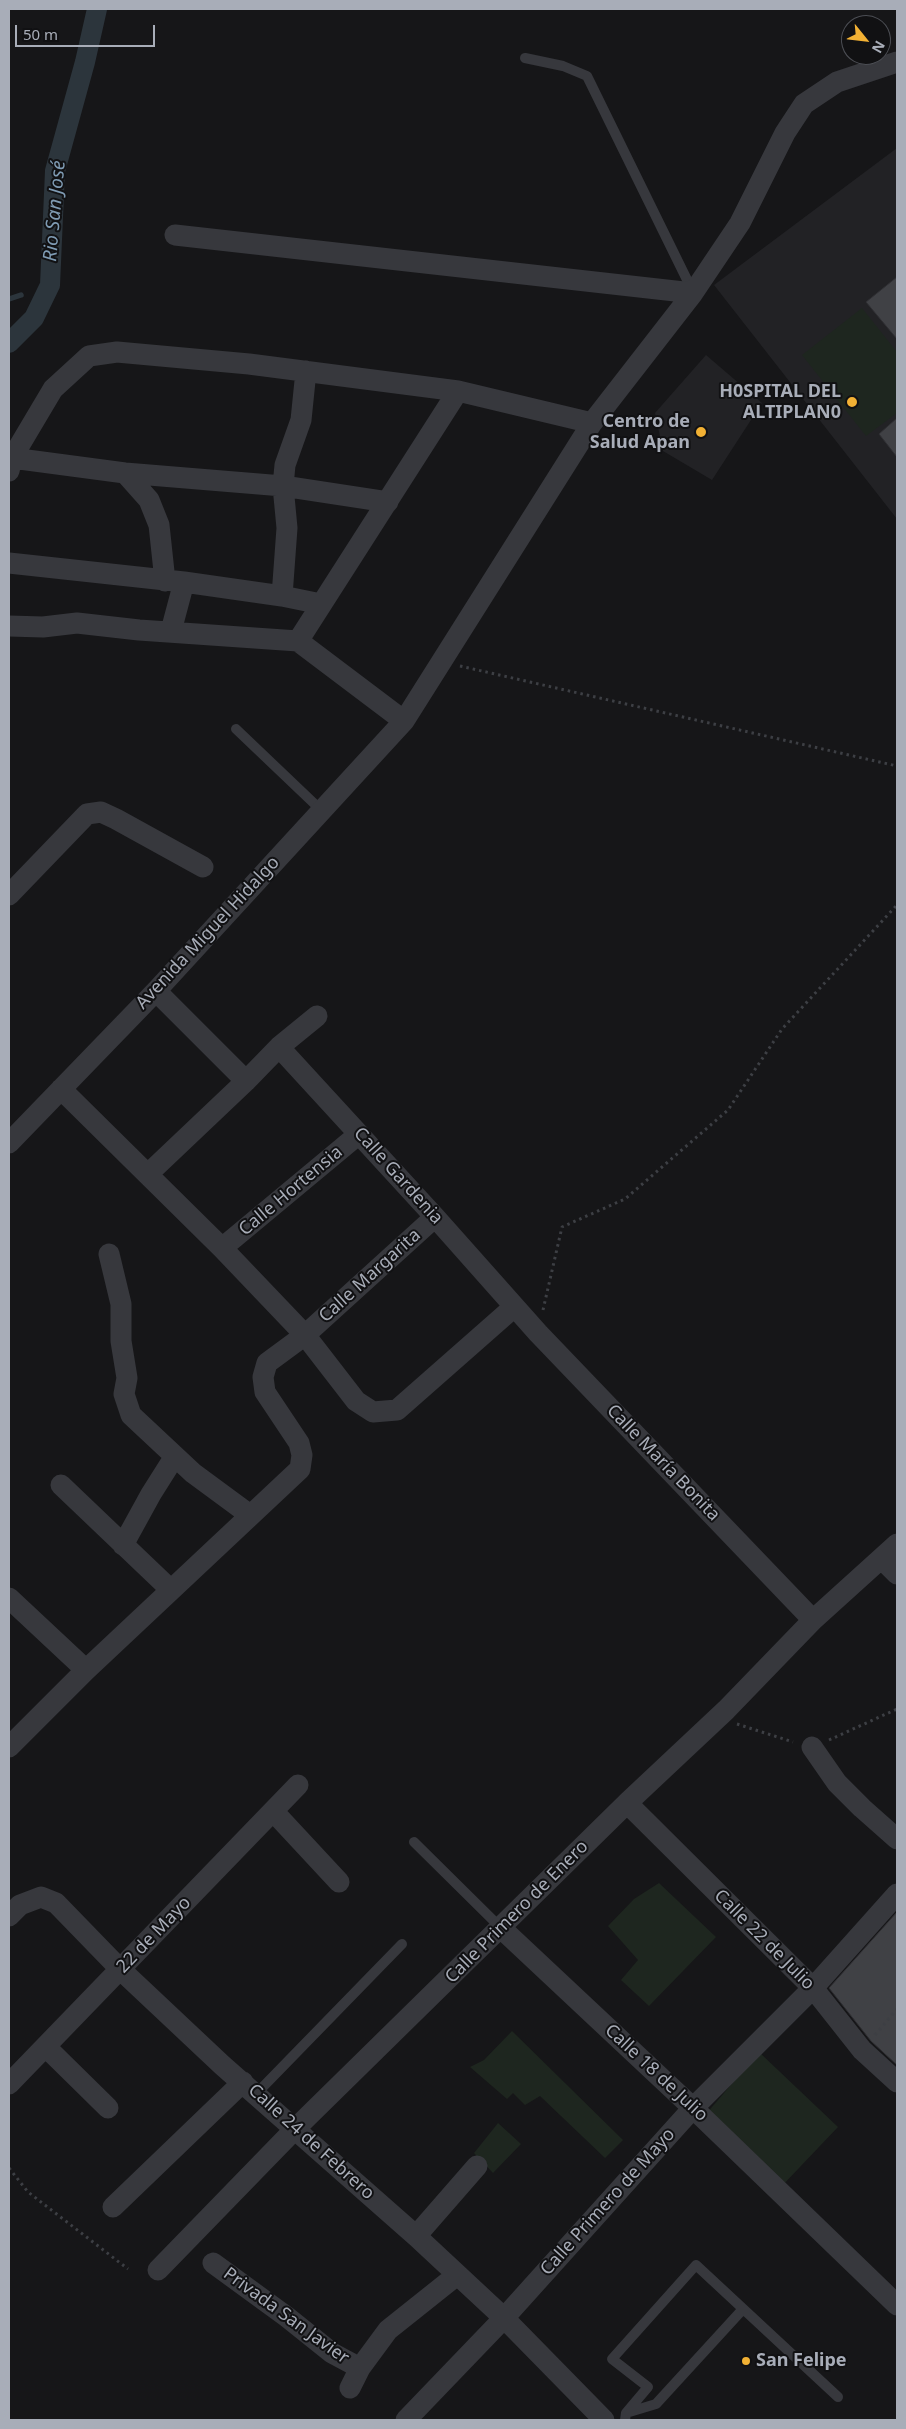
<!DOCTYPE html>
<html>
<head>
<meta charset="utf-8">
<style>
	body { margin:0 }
	#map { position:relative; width:906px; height:2429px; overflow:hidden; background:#161618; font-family:"Noto Sans",sans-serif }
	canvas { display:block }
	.frame { position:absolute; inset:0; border:10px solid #a8adb8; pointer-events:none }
	.north { position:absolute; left:841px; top:15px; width:50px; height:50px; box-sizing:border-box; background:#111113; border:1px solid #4d4f55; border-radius:50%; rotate:119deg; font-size:14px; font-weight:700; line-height:20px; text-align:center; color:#a8adb8 }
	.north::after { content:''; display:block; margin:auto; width:18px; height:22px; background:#f2b134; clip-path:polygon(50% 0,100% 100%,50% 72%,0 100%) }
	.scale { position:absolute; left:15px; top:25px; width:140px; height:22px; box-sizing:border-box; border:2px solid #a8adb8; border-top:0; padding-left:6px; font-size:15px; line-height:18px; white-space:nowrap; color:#a8adb8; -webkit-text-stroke:4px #111113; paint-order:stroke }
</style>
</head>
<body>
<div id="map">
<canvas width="906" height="2429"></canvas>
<div class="frame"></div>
<div class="north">N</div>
<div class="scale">50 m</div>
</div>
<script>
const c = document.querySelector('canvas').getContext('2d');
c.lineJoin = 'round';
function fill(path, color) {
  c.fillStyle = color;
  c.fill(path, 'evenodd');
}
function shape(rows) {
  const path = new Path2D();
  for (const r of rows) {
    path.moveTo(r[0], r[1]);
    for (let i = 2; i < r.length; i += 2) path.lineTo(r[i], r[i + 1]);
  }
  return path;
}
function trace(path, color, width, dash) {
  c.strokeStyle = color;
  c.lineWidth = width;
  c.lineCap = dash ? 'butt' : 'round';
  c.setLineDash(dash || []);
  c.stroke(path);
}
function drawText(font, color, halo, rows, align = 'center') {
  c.font = font + ' "Noto Sans",sans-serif';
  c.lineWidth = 4;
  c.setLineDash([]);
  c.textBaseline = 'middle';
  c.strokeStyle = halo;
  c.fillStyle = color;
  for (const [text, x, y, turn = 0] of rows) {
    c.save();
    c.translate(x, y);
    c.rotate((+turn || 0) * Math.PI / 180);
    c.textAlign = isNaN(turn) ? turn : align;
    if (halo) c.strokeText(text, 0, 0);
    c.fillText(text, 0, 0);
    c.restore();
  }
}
const built = shape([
	[897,148,897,519,714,285],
	[706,355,762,403,712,480,663,451,655,413]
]);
const green = shape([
	[862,308,897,352,897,413,866,436,802,355],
	[659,1883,716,1937,649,2006,621,1980,638,1960,608,1926,634,1899],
	[512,2031,623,2140,605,2158,540,2096,525,2105,513,2093,507,2099,470,2067,484,2060],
	[759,2052,838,2127,780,2188,706,2114],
	[498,2123,521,2144,493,2173,474,2153]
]);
const stream = shape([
	[9,299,21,295]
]);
const canal = shape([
	[9,343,34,318,50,285,55,171,85,62,97,9]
]);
const building = shape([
	[897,277,897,339,866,302,897,277],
	[897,418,897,457,879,434,897,418],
	[897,1912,897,2065,871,2041,829,1988,897,1912]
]);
const path = shape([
	[460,666,897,766],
	[543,1310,562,1227,625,1199,728,1110,782,1029,897,905],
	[737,1724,793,1742],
	[829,1740,897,1709],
	[875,2035,897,2009],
	[9,2168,28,2192,128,2269]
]);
const lane = shape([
	[525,58,563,66,587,76,693,292],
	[236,729,322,811],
	[414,1842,501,1928],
	[256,2094,402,1944],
	[626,2413,656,2404,743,2309],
	[625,2420,626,2413,648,2387,612,2359,696,2265,838,2397]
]);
const street = shape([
	[175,235,693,293],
	[12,458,125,473,283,486,388,502],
	[9,471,12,458,53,389,89,356,117,352,249,364,458,391,592,423],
	[125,473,149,500,159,525,165,581],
	[9,563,184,582,282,596,321,604],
	[282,596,287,528,283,486,285,465,301,420,306,371],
	[9,626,43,627,77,623,139,630,298,641,404,721],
	[171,631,184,582],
	[298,641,458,391],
	[9,895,87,814,101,812,116,819,203,867],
	[156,991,246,1081],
	[279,1047,435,1217,538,1333,813,1620],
	[61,1089,222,1248,305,1335,356,1401,373,1412,397,1410,514,1307],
	[9,1143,156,991,404,721,592,423,693,293,740,223,785,133,804,104,837,82,897,62],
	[148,1174,246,1081,279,1047,317,1016],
	[222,1248,359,1134],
	[109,1254,121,1304,121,1341,127,1378,124,1394,131,1415,193,1473,250,1515],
	[61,1485,171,1590],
	[123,1545,151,1494,175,1456],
	[882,1559,897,1574],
	[9,1598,86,1670],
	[9,1747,86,1670,300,1469,302,1455,299,1443,265,1392,263,1377,267,1363,305,1335,435,1217],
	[812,1747,837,1783,862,1808,897,1839],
	[627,1803,813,1988,862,2050,897,2082],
	[273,1811,339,1882],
	[9,1916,20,1905,41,1897,56,1903,121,1970,222,2065,416,2236,504,2318,604,2420],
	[501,1928,693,2108,897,2305],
	[46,2047,108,2108],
	[9,2084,298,1785],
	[113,2207,243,2082],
	[416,2236,477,2166],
	[213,2263,287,2317,332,2353,360,2368],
	[158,2270,295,2129,627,1803,726,1710,813,1620,897,1544],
	[350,2388,360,2368,388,2330,457,2275],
	[406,2420,504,2318,693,2108,813,1988,897,1894]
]);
const markers = [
	[852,402,6,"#f2b134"],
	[701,432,6,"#f2b134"],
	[746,2361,5,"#f2b134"]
];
const poiNames = [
	["H0SPITAL DEL",841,392],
	["ALTIPLAN0",841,413],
	["Centro de",690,422],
	["Salud Apan",690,443],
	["San Felipe",756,2361,"left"]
];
const streetNames = [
	["Avenida Miguel Hidalgo",208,933,-47],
	["Calle Gardenia",398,1176,48],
	["Calle Hortensia",291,1191,-40],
	["Calle Margarita",370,1276,-42],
	["Calle María Bonita",663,1463,46],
	["Calle Primero de Enero",517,1912,-45],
	["22 de Mayo",154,1935,-46],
	["Calle 22 de Julio",764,1940,45],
	["Calle 18 de Julio",656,2073,43],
	["Calle 24 de Febrero",311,2142,42],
	["Calle Primero de Mayo",608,2202,-48],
	["Privada San Javier",286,2316,36]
];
const waterNames = [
	["Rio San José",55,211,-85]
];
fill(built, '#222225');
fill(green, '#1e261f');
trace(stream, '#2c353c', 5.5);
trace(canal, '#2c353c', 20);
fill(building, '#404145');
trace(building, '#303034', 1);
trace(path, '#3d3f44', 3, [2.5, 4]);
trace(lane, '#37383d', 10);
trace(street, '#37383d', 21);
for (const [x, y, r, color] of markers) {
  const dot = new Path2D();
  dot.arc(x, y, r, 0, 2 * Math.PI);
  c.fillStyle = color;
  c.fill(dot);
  trace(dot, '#111113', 2);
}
drawText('bold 18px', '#a8adb8', '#111113', poiNames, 'right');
drawText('18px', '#a8adb8', '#111113', streetNames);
drawText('italic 19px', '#7f9bb3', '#111113', waterNames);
</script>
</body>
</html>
